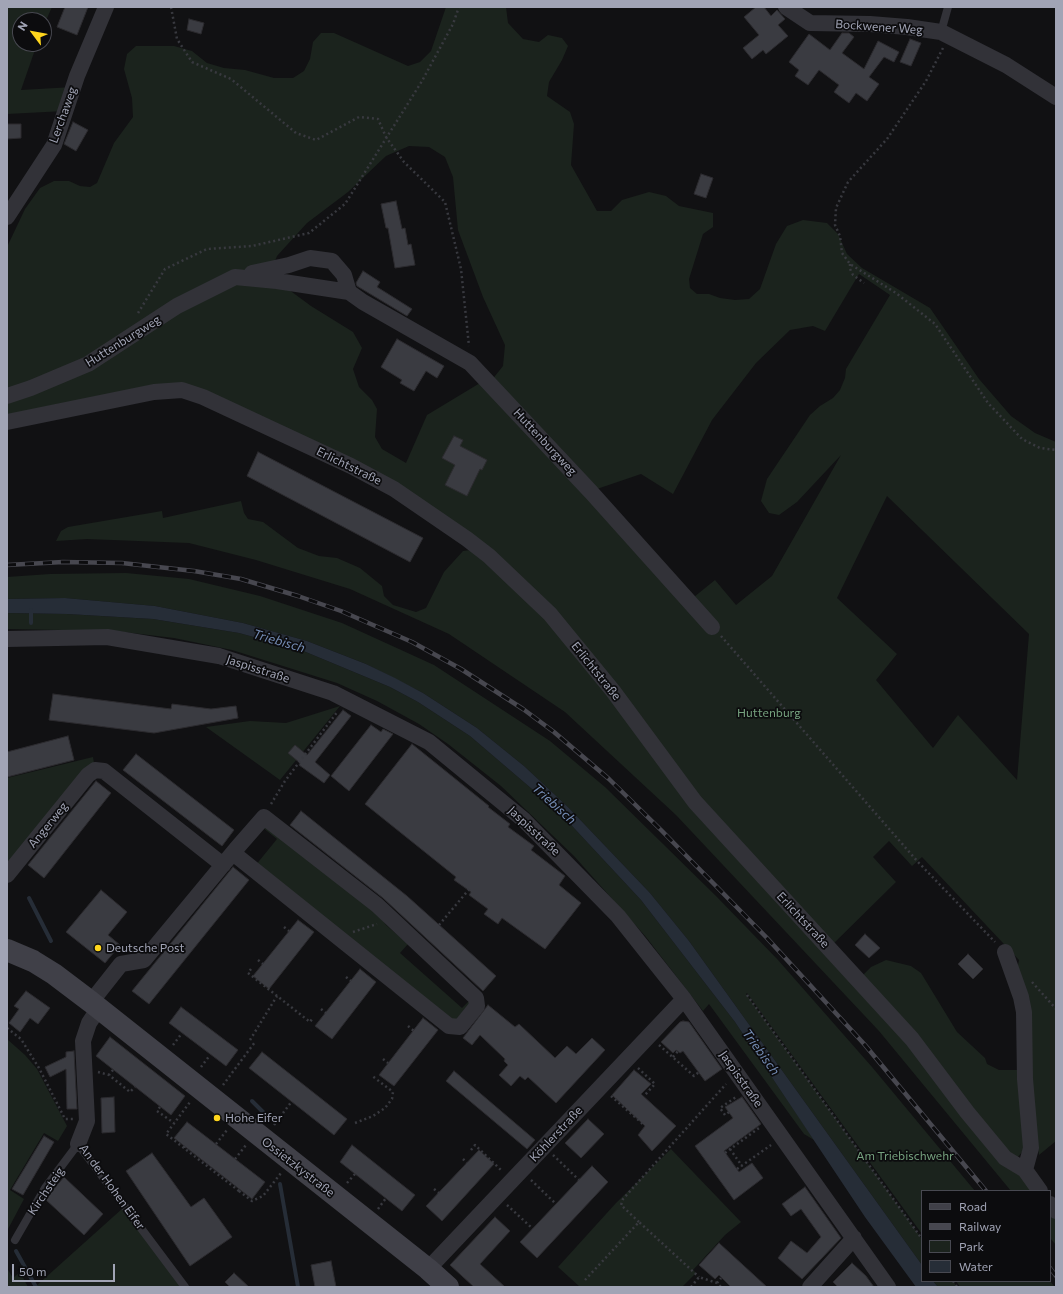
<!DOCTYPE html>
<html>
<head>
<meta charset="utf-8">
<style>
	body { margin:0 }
	#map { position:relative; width:1063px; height:1294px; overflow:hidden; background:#111113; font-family:Commissioner,sans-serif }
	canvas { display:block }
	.frame { position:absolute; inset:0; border:8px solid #a1a4b5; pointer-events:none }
	.legend { position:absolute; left:921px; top:1190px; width:130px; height:92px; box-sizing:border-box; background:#0c0c0e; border:1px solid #484951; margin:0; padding:5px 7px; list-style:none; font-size:12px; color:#a1a4b5 }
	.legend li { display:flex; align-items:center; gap:8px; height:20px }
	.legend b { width:20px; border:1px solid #484951 }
	.north { position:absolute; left:12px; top:12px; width:40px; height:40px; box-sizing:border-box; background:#0c0c0e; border:1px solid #484951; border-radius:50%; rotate:302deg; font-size:11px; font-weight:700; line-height:16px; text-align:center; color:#a1a4b5 }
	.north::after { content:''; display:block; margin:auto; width:14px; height:18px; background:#ffd61d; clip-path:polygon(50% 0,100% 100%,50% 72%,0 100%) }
	.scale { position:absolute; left:12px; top:1264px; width:103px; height:18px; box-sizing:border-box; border:2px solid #a1a4b5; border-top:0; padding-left:5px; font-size:12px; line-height:14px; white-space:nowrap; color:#a1a4b5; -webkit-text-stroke:3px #0c0c0e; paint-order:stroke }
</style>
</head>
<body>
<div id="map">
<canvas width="1063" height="1294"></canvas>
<div class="frame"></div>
<ul class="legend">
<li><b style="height:5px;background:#404048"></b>Road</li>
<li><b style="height:5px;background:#47474f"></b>Railway</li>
<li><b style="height:11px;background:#1b231d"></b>Park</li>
<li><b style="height:11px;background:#262d37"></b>Water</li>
</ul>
<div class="north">N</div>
<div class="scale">50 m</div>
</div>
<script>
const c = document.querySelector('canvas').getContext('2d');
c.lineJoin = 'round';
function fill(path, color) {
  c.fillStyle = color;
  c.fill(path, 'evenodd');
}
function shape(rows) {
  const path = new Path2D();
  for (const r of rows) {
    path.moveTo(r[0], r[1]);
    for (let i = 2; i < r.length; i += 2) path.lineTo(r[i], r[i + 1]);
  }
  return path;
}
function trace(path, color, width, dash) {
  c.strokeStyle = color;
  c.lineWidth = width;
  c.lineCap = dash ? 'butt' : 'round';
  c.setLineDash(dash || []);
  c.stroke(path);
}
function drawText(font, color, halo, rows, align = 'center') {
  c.font = font + ' Commissioner,sans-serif';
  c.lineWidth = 3.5;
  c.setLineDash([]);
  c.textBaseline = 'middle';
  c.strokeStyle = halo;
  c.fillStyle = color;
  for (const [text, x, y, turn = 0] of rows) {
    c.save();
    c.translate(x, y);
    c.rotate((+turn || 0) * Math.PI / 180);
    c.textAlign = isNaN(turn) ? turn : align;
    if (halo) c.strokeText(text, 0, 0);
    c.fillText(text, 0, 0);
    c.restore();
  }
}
const green = shape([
	[7,7,52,7,44,25,44,20,20,20,20,44,37,44,21,90,73,87,65,111,7,114],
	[446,7,506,7,508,23,523,39,539,42,548,35,562,38,568,46,562,60,549,82,547,96,570,112,574,124,571,165,597,211,611,211,622,200,649,192,666,196,679,206,713,213,713,227,703,234,689,279,690,288,697,294,709,294,720,298,735,300,749,299,760,289,776,244,787,226,803,220,827,223,838,234,847,254,862,268,930,308,979,379,1011,416,1035,433,1056,442,1056,1141,1039,1155,1016,975,1019,960,922,857,912,866,889,841,873,857,896,882,829,948,858,980,871,967,886,960,911,966,921,973,957,1032,985,1058,987,1064,999,1070,1018,1070,1025,1137,1023,1151,1017,1158,1040,1191,1011,1191,879,1031,676,815,565,712,449,634,350,589,256,560,189,543,87,539,56,541,61,531,68,527,162,511,163,518,241,501,244,513,248,519,263,522,298,548,319,556,337,558,360,568,382,586,384,596,393,605,416,612,426,608,444,572,463,551,478,549,404,495,182,390,7,422,7,247,25,209,40,188,54,181,69,181,80,186,90,187,97,183,114,143,133,117,132,98,124,69,127,54,136,46,174,46,192,51,207,63,224,68,245,70,274,78,293,78,304,71,310,59,313,42,321,33,334,33,408,66,420,62,431,51],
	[409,146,429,147,445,157,453,177,458,230,483,297,505,345,503,366,491,381,480,383,427,415,406,463,382,449,375,437,377,409,372,400,359,387,353,369,362,348,353,332,311,306,277,281,273,266,277,256,307,223,348,192,386,156],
	[859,274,890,295,846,369,845,378,840,390,833,398,820,406,810,415,767,479,761,501,769,513,779,515,797,502,841,455,772,576,736,605,715,580,694,597,594,490,641,474,673,494,712,420,756,363,790,330,813,326,825,331],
	[887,496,1029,634,1017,780,958,715,933,748,876,680,897,654,837,598],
	[126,573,189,579,260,596,342,623,434,665,550,741,605,787,717,897,778,960,872,1067,975,1191,922,1191,922,1234,747,993,746,994,922,1239,922,1265,689,941,650,893,568,807,524,766,477,728,423,693,366,664,307,641,243,623,155,606,65,598,7,599,7,577,50,574],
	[7,613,67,614,153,619,239,633,301,650,390,687,418,702,470,736,560,813,641,900,735,1022,814,1140,804,1134,709,1004,703,1011,646,937,574,856,501,786,448,744,419,724,377,701,337,683,232,650,174,638,115,631,7,629],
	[340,706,280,780,206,727,250,721,286,723],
	[93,757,94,763,7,870,7,778],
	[265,825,377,913,386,925,408,944,400,953,462,1008,470,1000,469,1005,454,1022,255,866,277,839,262,827],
	[7,1039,25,1055,37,1069,67,1126,58,1141,44,1133,10,1190,24,1199,7,1231],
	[671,1149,741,1222,725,1235,693,1270,696,1273,682,1287,580,1287,558,1267,616,1203],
	[1050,1204,1056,1211,1056,1245,1050,1238],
	[123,1208,182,1287,35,1287],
	[7,1268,13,1278,20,1272,28,1287,7,1287],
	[933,1281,953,1281,957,1287,938,1287],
	[956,1281,1050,1281,1055,1287,960,1287]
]);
const water = shape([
	[65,598,155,606,243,623,307,641,366,664,395,678,423,693,477,728,524,766,568,807,650,893,689,941,922,1265,922,1281,933,1281,938,1287,916,1287,865,1217,735,1022,641,900,560,813,470,736,418,702,390,687,301,650,239,633,153,619,67,614,7,613,7,599]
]);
const stream = shape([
	[31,623,31,610],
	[29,898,51,941],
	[252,1101,268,1117],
	[280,1184,298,1287],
	[16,1251,36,1287]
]);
const building = shape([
	[65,7,88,7,77,35,57,27,65,7],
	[756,7,764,7,771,16,777,10,785,19,778,25,788,36,766,54,763,50,752,59,743,48,759,35,744,17,756,7],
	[189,19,204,23,201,34,187,30,189,19],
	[842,33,849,33,854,37,842,53,864,69,878,41,899,52,894,62,884,57,869,77,879,84,867,101,856,93,849,103,834,92,839,85,819,70,808,85,795,76,799,70,789,62,809,34,830,50,842,33],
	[910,39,921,43,911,66,900,62,910,39],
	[73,122,88,130,76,151,64,144,73,122],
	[7,124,21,124,21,138,7,139,7,124],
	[701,174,713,178,706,198,694,194,701,174],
	[396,201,402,229,405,228,408,245,411,244,415,265,395,268,388,228,386,228,381,204,396,201],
	[363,271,380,282,377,287,412,309,407,316,357,286,356,283,363,271],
	[397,339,444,366,437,378,426,371,414,391,400,383,402,380,381,367,397,339],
	[454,436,463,440,460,446,487,460,482,470,480,469,467,496,445,485,455,465,442,458,454,436],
	[258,452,423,538,410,562,247,476,258,452],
	[53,694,171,709,172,704,211,709,236,706,238,718,154,733,49,720,53,694],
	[343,710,351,716,315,762,330,775,324,783,299,765,300,763,288,753,295,745,307,755,343,710],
	[371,725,381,732,383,729,393,734,349,791,331,776,371,725],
	[68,736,74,760,7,777,7,752,68,736],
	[412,744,489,806,488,807,510,824,508,827,534,846,531,850,565,876,559,885,581,903,545,949,502,918,498,924,484,914,488,909,469,895,471,892,454,880,456,877,365,804,412,744],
	[136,754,234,830,222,846,123,770,136,754],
	[96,781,111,793,44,878,28,865,96,781],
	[301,811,407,896,496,976,483,991,383,898,290,825,301,811],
	[233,867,249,880,149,1004,132,991,233,867],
	[101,890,127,912,108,935,120,945,105,963,66,932,101,890],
	[298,920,314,932,269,989,253,976,298,920],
	[865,934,880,948,869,958,855,945,865,934],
	[968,954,983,969,973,979,958,964,968,954],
	[360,969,376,982,332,1039,315,1026,360,969],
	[26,991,50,1008,38,1024,30,1018,20,1032,9,1023,19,1009,14,1006,26,991],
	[488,1005,515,1027,519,1024,555,1058,567,1046,576,1054,592,1038,605,1050,556,1103,528,1077,525,1080,520,1076,511,1086,499,1075,508,1065,504,1061,505,1059,480,1035,472,1045,463,1038,488,1005],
	[181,1007,238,1050,226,1066,169,1023,181,1007],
	[423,1018,438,1030,394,1086,379,1075,423,1018],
	[683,1021,689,1022,722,1069,705,1081,683,1051,680,1053,676,1050,673,1053,661,1042,680,1022,683,1021],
	[110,1037,185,1096,171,1115,96,1056,110,1037],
	[74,1051,77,1109,67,1109,66,1069,50,1077,45,1067,66,1057,66,1052,74,1051],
	[262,1052,347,1119,334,1135,249,1068,262,1052],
	[634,1070,651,1084,641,1094,676,1126,652,1151,638,1135,645,1126,612,1095,634,1070],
	[454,1071,535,1140,527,1149,446,1081,454,1071],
	[114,1097,115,1132,102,1133,101,1098,114,1097],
	[742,1097,761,1124,724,1151,739,1172,752,1163,763,1178,734,1200,695,1146,733,1118,725,1107,742,1097],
	[588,1119,604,1134,581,1158,565,1143,588,1119],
	[187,1122,265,1182,252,1199,174,1138,187,1122],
	[44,1136,54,1142,23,1195,12,1189,44,1136],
	[352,1145,415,1195,402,1211,340,1162,352,1145],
	[479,1150,494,1164,442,1221,426,1206,479,1150],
	[152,1153,191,1207,204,1198,232,1237,190,1266,126,1171,152,1153],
	[592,1166,608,1182,537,1258,520,1242,592,1166],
	[64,1177,103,1214,84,1235,45,1199,64,1177],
	[805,1187,841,1238,802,1279,778,1258,791,1241,807,1253,821,1237,801,1209,791,1216,782,1204,805,1187],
	[495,1217,510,1231,480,1264,505,1287,474,1287,450,1265,495,1217],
	[719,1243,767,1287,731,1287,719,1275,715,1279,699,1265,719,1243],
	[331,1261,336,1287,315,1287,311,1265,331,1261],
	[852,1263,866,1276,874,1287,838,1287,833,1282,852,1263],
	[234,1273,249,1287,230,1287,225,1282,234,1273]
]);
const path = shape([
	[171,7,177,39,192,62,231,79,296,133,316,140,359,117,378,119,386,137,404,162,445,202,461,269,469,346],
	[943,48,926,81,887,139,848,182,836,208,835,225,840,236,842,253,850,264,896,293,935,324,988,403,1022,439,1040,448,1056,450],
	[850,264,850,269,853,275,864,283],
	[138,313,165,269,207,249,252,246,309,233,345,204,422,81,453,24,459,7],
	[721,636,918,862,995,942],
	[271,804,285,781,338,711],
	[439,925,471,887],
	[284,927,289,931],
	[353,932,377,924],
	[258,960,263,964],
	[251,969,248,973,310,1022,312,1019],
	[346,977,351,981],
	[1032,982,1056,1009],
	[747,995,922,1239],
	[321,1009,326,1013],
	[408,1026,414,1031],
	[7,1028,21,1039,39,1068,65,1119,74,1119],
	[250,1040,277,996],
	[173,1045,182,1033],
	[659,1045,694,1076,699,1072],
	[673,1057,678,1051],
	[383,1059,388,1063],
	[201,1067,210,1055],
	[638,1068,655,1084,644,1096],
	[113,1070,109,1075,130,1092,135,1087],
	[98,1072,109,1075],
	[223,1085,255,1042],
	[611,1096,644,1125],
	[160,1107,157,1111,174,1123],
	[729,1112,725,1115,720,1108,736,1097],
	[355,1123,373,1116,385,1108,392,1099,393,1092,371,1075],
	[274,1125,292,1101],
	[216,1144,227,1130],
	[185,1146,184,1148,239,1191,240,1189],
	[184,1148,166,1134,190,1102],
	[730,1149,742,1166],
	[471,1150,475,1145,502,1171],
	[725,1153,759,1128],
	[553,1155,579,1180],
	[235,1159,246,1145],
	[463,1159,467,1163],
	[737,1169,771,1145],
	[531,1180,556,1204],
	[347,1183,355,1174],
	[434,1189,439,1193],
	[239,1191,252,1201,263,1196,281,1173],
	[507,1205,533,1229],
	[378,1209,386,1198],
	[639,1222,621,1205,623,1199,726,1084],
	[585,1280,639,1222,699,1277],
	[953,1281,957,1287],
	[717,1283,721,1278],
	[691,1287,699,1277,717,1283,721,1287]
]);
const service = shape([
	[941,32,948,7],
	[15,1240,45,1188,78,1144,185,1287]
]);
const minor = shape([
	[786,7,810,23,870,24,907,27,941,32,1006,65,1056,97],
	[7,217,54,145,77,76,106,7],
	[252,273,289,265,310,258,332,261,344,275,349,292],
	[7,396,31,388,88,364,177,306,235,277,277,281,349,292,363,302,470,363,591,492,712,627],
	[7,422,154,392,182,390,203,397,351,466,394,489,467,539,489,556,550,614,613,691,695,802,912,1039,967,1112,1005,1158,1025,1170,1040,1191],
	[7,639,107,637,219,656,333,693,429,742,524,820,618,916,684,999,888,1287],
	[7,875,88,775,95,770,104,771,223,865],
	[1005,952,1021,997,1024,1012,1025,1079,1031,1148,1025,1170],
	[91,1002,121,964,144,960,236,849,264,817,377,905,476,998,477,1006,460,1027,449,1026,233,853],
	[78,1144,87,1121,83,1041,89,1023,99,1008],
	[1050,1204,1056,1211],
	[428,1269,684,999],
	[810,1287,854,1238]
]);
const secondary = shape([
	[7,950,33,961,54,974,91,1002,428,1269,448,1287]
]);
const rail = shape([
	[7,565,63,562,122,563,194,571,241,579,298,596,341,611,412,642,461,669,523,709,554,732,609,779,662,831,766,937,865,1045,986,1191],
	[1050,1268,1056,1276]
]);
const markers = [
	[98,948,4,"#ffd61d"],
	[217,1118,4,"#ffd61d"]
];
const streetNames = [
	["Bockwener Weg",879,27,4],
	["Lerchaweg",63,115,-70],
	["Huttenburgweg",123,341,-32],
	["Huttenburgweg",545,442,47],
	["Erlichtstraße",349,466,26],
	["Jaspisstraße",258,669,18],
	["Erlichtstraße",596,671,51],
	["Angerweg",48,825,-51],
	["Jaspisstraße",534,831,43],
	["Erlichtstraße",803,920,47],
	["Jaspisstraße",741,1079,55],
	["Köhlerstraße",556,1134,-47],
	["Ossietzkystraße",298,1167,38],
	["An der Hohen Eifer",112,1187,54],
	["Kirchsteig",46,1191,-56]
];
const parkNames = [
	["Huttenburg",769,713],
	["Am Triebischwehr",905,1156]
];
const poiNames = [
	["Deutsche Post",106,948],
	["Hohe Eifer",225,1118]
];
const waterNames = [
	["Triebisch",279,641,16],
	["Triebisch",554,804,42],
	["Triebisch",761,1052,54]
];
fill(green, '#1b231d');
fill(water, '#262d37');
trace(stream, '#262d37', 4);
fill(building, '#3a3b41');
trace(building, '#2c2b2f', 1);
trace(path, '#38393f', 2.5, [2, 3]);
trace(service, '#323238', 8);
trace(minor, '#323238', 16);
trace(secondary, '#404048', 22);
trace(rail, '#47474f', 4.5);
trace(rail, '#0c0c0e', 3, [9]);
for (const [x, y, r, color] of markers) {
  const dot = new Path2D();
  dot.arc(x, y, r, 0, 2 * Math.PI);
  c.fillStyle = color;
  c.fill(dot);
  trace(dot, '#0c0c0e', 1.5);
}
drawText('12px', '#a1a4b5', '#0c0c0e', streetNames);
drawText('12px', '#76a27f', '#0c0c0e', parkNames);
drawText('12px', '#a1a4b5', '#0c0c0e', poiNames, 'left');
drawText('italic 13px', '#748cb4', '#0c0c0e', waterNames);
</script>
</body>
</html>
